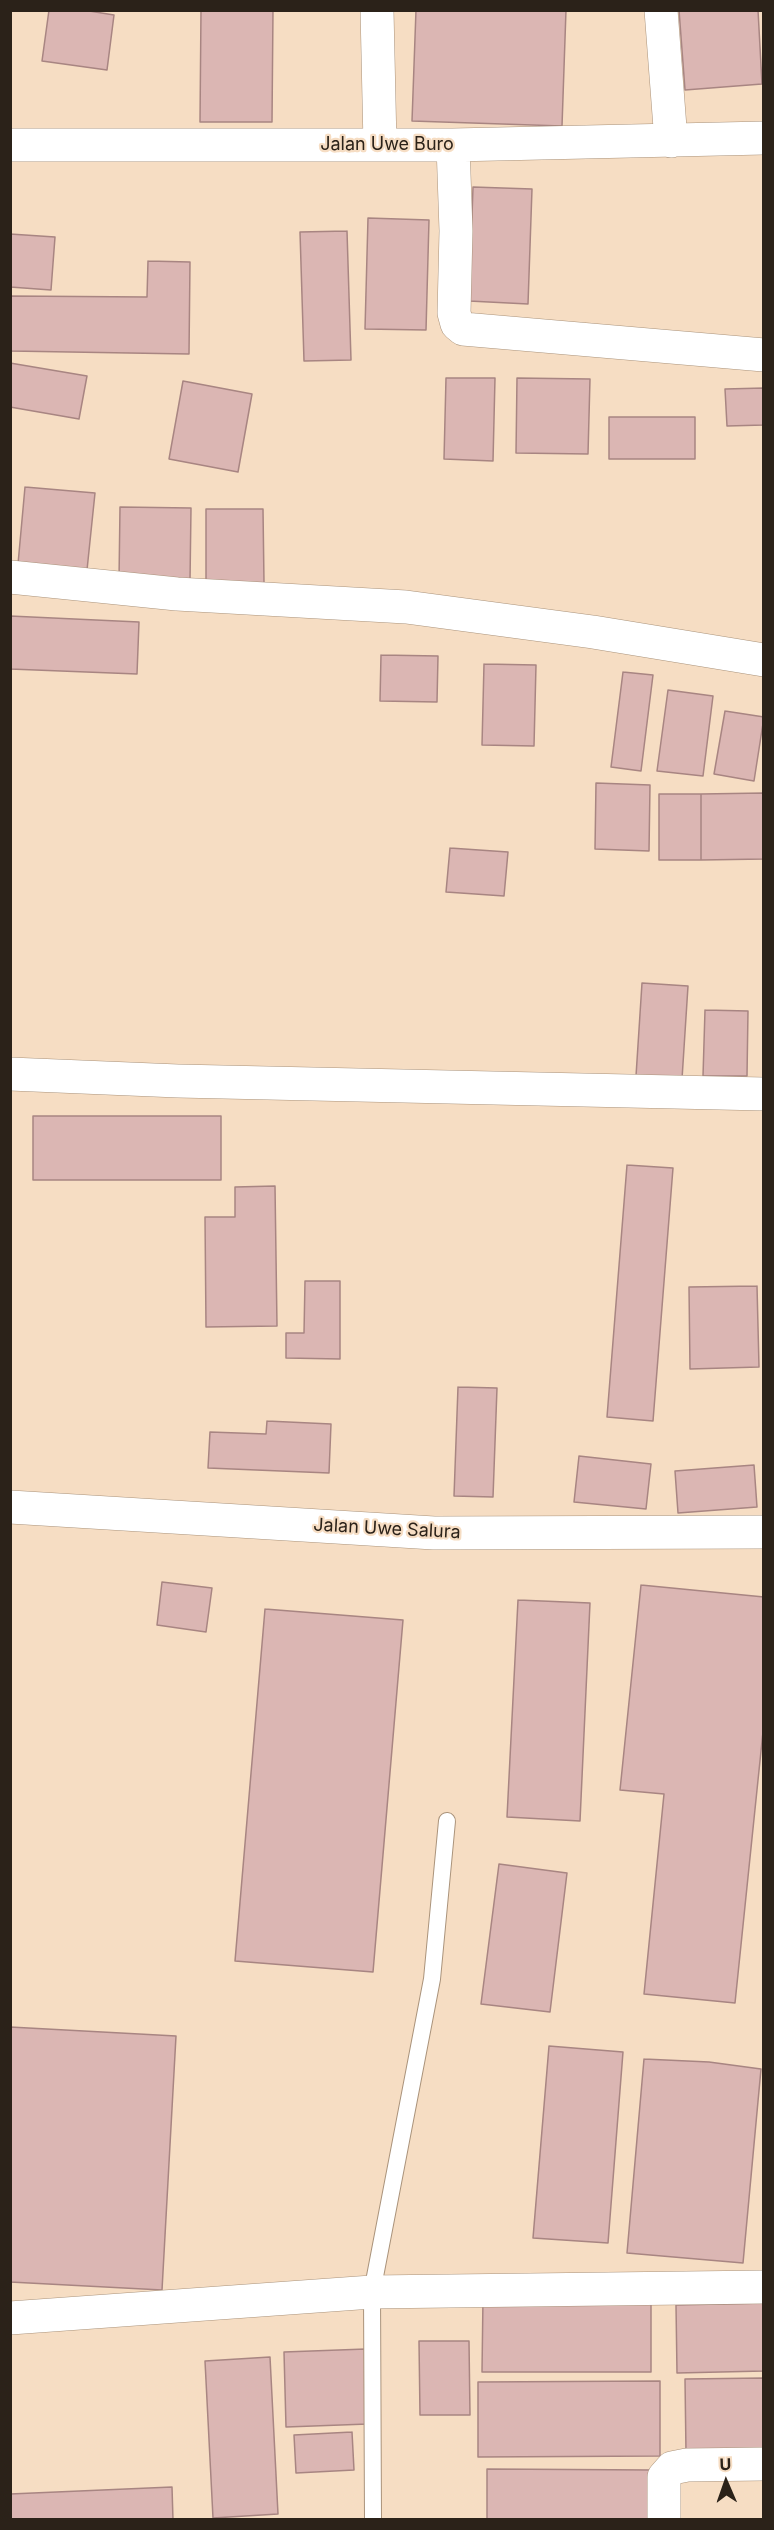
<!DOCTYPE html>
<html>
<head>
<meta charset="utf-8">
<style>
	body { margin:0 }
	#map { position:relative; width:774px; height:2530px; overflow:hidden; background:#f6ddc3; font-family:Inter,sans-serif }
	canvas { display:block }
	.frame { position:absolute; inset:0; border:12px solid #2b2219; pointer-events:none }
	.north { position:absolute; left:696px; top:2452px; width:60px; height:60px; -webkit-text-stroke:4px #f6ddc3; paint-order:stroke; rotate:358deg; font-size:16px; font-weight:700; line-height:24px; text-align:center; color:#2b2219 }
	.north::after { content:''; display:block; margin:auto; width:21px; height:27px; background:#2b2219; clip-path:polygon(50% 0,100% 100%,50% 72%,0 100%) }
</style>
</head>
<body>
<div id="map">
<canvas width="774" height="2530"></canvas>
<div class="frame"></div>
<div class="north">U</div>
</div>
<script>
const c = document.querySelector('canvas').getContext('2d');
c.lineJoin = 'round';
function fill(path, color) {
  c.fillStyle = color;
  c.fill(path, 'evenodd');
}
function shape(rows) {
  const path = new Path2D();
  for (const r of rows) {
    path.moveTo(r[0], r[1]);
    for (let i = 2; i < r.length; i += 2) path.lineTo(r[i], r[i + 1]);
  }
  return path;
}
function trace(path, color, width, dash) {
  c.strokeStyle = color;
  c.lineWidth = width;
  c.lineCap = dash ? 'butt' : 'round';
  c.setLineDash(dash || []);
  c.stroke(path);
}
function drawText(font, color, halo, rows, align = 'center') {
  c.font = font + ' Inter,sans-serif';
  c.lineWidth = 4.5;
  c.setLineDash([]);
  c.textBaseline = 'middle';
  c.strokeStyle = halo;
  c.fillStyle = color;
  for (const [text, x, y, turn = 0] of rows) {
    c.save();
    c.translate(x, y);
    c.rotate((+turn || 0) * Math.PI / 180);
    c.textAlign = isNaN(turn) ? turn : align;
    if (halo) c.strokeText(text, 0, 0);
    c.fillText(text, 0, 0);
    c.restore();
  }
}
const building = shape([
	[49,10,83,10,114,15,107,70,42,61,49,10],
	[201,10,273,10,272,122,200,122,201,10],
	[416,10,566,10,562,126,412,121,416,10],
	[679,10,758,10,762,84,685,90,679,10],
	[473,187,532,189,528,304,469,301,473,187],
	[368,218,429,220,426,330,365,329,368,218],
	[347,231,351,360,304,361,300,232,347,231],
	[10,234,55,237,51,290,10,287,10,234],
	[148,261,190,262,189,354,10,351,10,296,147,297,148,261],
	[10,363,87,376,79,419,10,407,10,363],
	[446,378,495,378,493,461,444,459,446,378],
	[517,378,590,379,588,454,516,453,517,378],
	[183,381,252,394,238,472,169,459,183,381],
	[764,388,764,425,727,426,725,389,764,388],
	[609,417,695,417,695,459,609,459,609,417],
	[25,487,95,493,87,570,18,564,25,487],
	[120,507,191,508,190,581,119,580,120,507],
	[206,509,263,509,264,583,206,583,206,509],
	[10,616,139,622,137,674,10,669,10,616],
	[381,655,438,656,437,702,380,701,381,655],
	[484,664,536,665,534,746,482,745,484,664],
	[623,672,653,675,641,771,611,767,623,672],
	[668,690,713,696,703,776,657,771,668,690],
	[725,711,764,717,754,781,714,774,725,711],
	[596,783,650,785,649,851,595,849,596,783],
	[764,793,764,859,701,860,701,794,764,793],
	[659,794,701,794,701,860,659,860,659,794],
	[450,848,508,852,504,896,446,892,450,848],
	[642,983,688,986,682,1079,636,1076,642,983],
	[705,1010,748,1011,747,1076,703,1076,705,1010],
	[33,1116,221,1116,221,1180,33,1180,33,1116],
	[627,1165,673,1168,653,1421,607,1417,627,1165],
	[275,1186,277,1326,206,1327,205,1217,235,1217,235,1187,275,1186],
	[305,1281,340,1281,340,1359,286,1358,286,1333,304,1333,305,1281],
	[757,1286,759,1367,690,1369,689,1287,757,1286],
	[458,1387,497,1388,493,1497,454,1496,458,1387],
	[267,1421,331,1424,329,1473,208,1468,210,1432,266,1434,267,1421],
	[579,1456,651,1464,646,1509,574,1502,579,1456],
	[754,1465,757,1507,678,1513,675,1471,754,1465],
	[162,1582,212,1588,206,1632,157,1625,162,1582],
	[641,1585,764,1597,764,1722,735,2003,644,1994,664,1794,620,1790,641,1585],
	[518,1600,590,1603,580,1821,507,1817,518,1600],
	[265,1609,403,1620,373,1972,235,1961,265,1609],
	[499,1864,567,1873,550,2012,481,2004,499,1864],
	[10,2027,176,2036,162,2290,10,2282,10,2027],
	[549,2046,623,2052,608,2243,533,2238,549,2046],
	[644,2059,709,2062,761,2069,743,2263,627,2253,644,2059],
	[483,2298,651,2299,651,2372,482,2372,483,2298],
	[764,2303,764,2371,677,2373,676,2305,764,2303],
	[419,2341,469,2341,470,2415,420,2415,419,2341],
	[366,2349,368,2424,286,2427,284,2352,366,2349],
	[270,2357,278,2514,213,2518,205,2361,270,2357],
	[764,2378,764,2452,686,2453,685,2379,764,2378],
	[660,2381,660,2456,478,2457,478,2382,660,2381],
	[352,2432,354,2470,296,2473,294,2435,352,2432],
	[487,2469,653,2470,653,2520,487,2520,487,2469],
	[172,2487,173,2520,10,2520,10,2494,172,2487]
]);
const lane = shape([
	[373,2520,372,2292,432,1979,447,1821]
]);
const street = shape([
	[377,10,380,145],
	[661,10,671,141],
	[10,145,453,145,764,138],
	[453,145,456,231,454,313,457,324,463,329,764,355],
	[10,577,177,594,406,607,593,632,764,660],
	[10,1074,178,1081,764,1094],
	[10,1507,434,1533,764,1532],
	[10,2318,372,2292,764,2287],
	[664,2520,664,2477,672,2468,687,2465,764,2464]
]);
const streetNames = [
	["Jalan Uwe Buro",387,145],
	["Jalan Uwe Salura",387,1529,3]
];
fill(building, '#dbb6b3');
trace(building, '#a88582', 1.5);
trace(lane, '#aa937b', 18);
trace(street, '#aa937b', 34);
trace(lane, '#fff', 16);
trace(street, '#fff', 33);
drawText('18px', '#2b2219', '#f6ddc3', streetNames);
</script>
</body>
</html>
